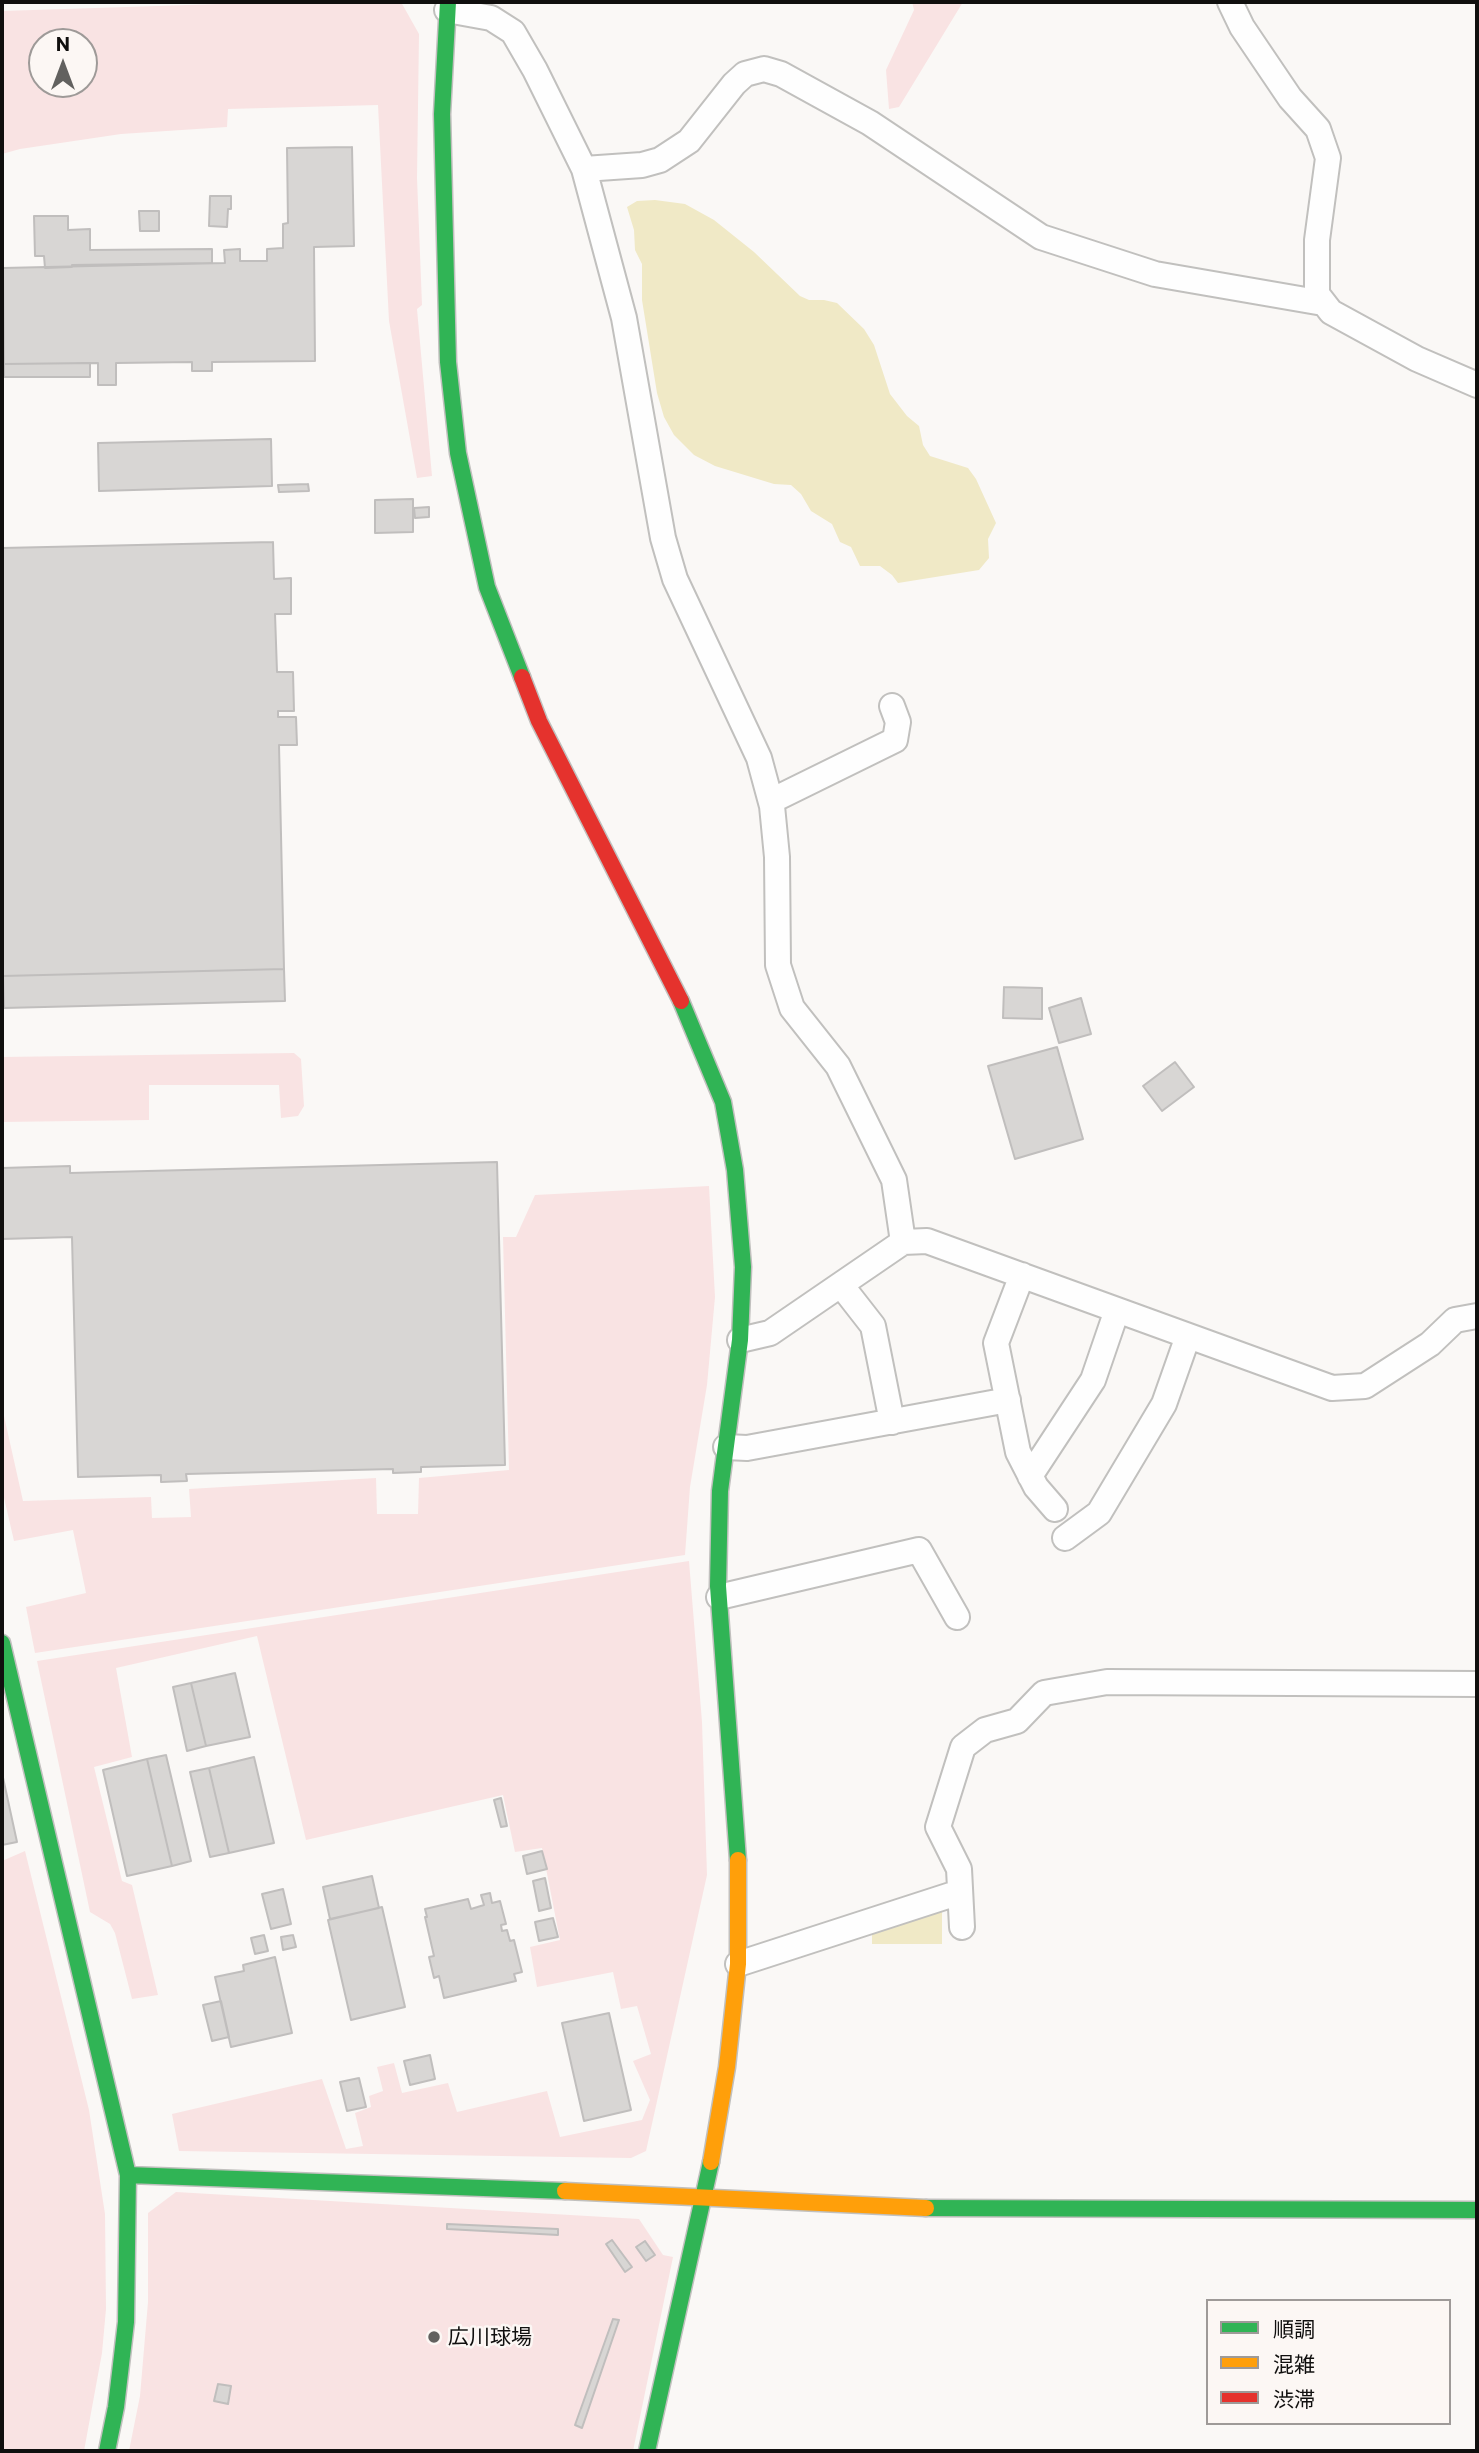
<!DOCTYPE html>
<html>
<head>
<meta charset="utf-8">
<style>
	body { margin:0 }
	#map { position:relative; width:1479px; height:2453px; overflow:hidden; background:#faf8f6; font-family:Commissioner,"Noto Sans JP",sans-serif }
	canvas { display:block }
	.frame { position:absolute; inset:0; border:4px solid #100f0e; pointer-events:none }
	.legend { position:absolute; left:1206px; top:2299px; width:245px; height:126px; box-sizing:border-box; background:#fcf7f4; border:2px solid #9e9a98; margin:0; padding:9px 12px; list-style:none; font-size:21px; color:#100f0e }
	.legend li { display:flex; align-items:center; gap:14px; height:35px }
	.legend b { width:35px; border:2px solid #9e9a98 }
	.north { position:absolute; left:28px; top:28px; width:70px; height:70px; box-sizing:border-box; background:#fcf7f4; border:2px solid #9e9a98; border-radius:50%; rotate:0deg; font-size:19px; font-weight:700; line-height:28px; text-align:center; color:#100f0e }
	.north::after { content:''; display:block; margin:auto; width:24px; height:32px; background:#62615f; clip-path:polygon(50% 0,100% 100%,50% 72%,0 100%) }
</style>
</head>
<body>
<div id="map">
<canvas width="1479" height="2453"></canvas>
<div class="frame"></div>
<ul class="legend">
<li><b style="height:9px;background:#30b455"></b>順調</li>
<li><b style="height:9px;background:#ff9f0a"></b>混雑</li>
<li><b style="height:9px;background:#e5322d"></b>渋滞</li>
</ul>
<div class="north">N</div>
</div>
<script>
const c = document.querySelector('canvas').getContext('2d');
c.lineJoin = 'round';
function fill(path, color) {
  c.fillStyle = color;
  c.fill(path, 'evenodd');
}
function shape(rows) {
  const path = new Path2D();
  for (const r of rows) {
    path.moveTo(r[0], r[1]);
    for (let i = 2; i < r.length; i += 2) path.lineTo(r[i], r[i + 1]);
  }
  return path;
}
function trace(path, color, width, dash) {
  c.strokeStyle = color;
  c.lineWidth = width;
  c.lineCap = dash ? 'butt' : 'round';
  c.setLineDash(dash || []);
  c.stroke(path);
}
function drawText(font, color, halo, rows, align = 'center') {
  c.font = font + ' Commissioner,"Noto Sans JP",sans-serif';
  c.lineWidth = 5;
  c.setLineDash([]);
  c.textBaseline = 'middle';
  c.strokeStyle = halo;
  c.fillStyle = color;
  for (const [text, x, y, turn = 0] of rows) {
    c.save();
    c.translate(x, y);
    c.rotate((+turn || 0) * Math.PI / 180);
    c.textAlign = isNaN(turn) ? turn : align;
    if (halo) c.strokeText(text, 0, 0);
    c.fillText(text, 0, 0);
    c.restore();
  }
}
const green = shape([
	[282,2,401,2,419,34,417,178,422,305,417,309,432,476,417,478,389,321,378,105,228,109,227,127,121,134,20,149,2,154,2,11],
	[84,42,84,84,42,84,42,42],
	[912,2,963,2,899,107,889,109,886,70,914,10],
	[294,1053,301,1059,304,1106,298,1116,281,1118,279,1085,149,1085,149,1120,2,1122,2,1057],
	[709,1186,715,1297,707,1385,690,1487,685,1555,35,1653,26,1607,86,1593,73,1530,14,1541,2,1489,2,1407,23,1501,151,1497,152,1518,191,1517,189,1489,376,1478,377,1514,418,1514,419,1478,509,1470,503,1237,516,1237,535,1195],
	[689,1561,702,1722,707,1875,646,2151,631,2158,179,2151,172,2114,322,2079,346,2149,363,2146,355,2113,371,2107,369,2096,383,2091,377,2067,394,2063,402,2093,448,2083,457,2112,547,2091,560,2137,642,2120,650,2100,633,2061,651,2054,637,2006,621,2009,613,1972,537,1987,530,1947,560,1940,542,1848,515,1852,503,1795,306,1840,257,1636,116,1668,132,1757,94,1767,122,1881,132,1885,158,1995,132,1999,115,1933,110,1924,90,1912,37,1661],
	[25,1851,89,2110,105,2214,106,2309,102,2353,84,2451,2,2451,2,1861],
	[176,2192,639,2219,663,2255,673,2257,633,2451,129,2451,140,2396,148,2302,148,2213]
]);
const water = shape([
	[655,200,685,204,714,220,754,252,800,296,809,300,824,300,837,303,864,329,874,345,890,394,907,416,919,426,923,445,930,456,968,468,976,479,996,523,988,539,989,558,979,570,898,583,892,575,880,566,860,566,851,547,840,542,832,524,811,511,801,494,791,485,774,484,715,466,694,455,674,435,664,417,657,393,642,300,642,264,635,250,634,230,627,207,637,201],
	[942,1909,942,1944,872,1944,872,1931]
]);
const building = shape([
	[352,147,354,246,314,247,315,361,212,362,212,371,192,371,192,362,116,363,116,385,98,385,98,363,4,364,3,268,225,263,224,250,240,249,240,261,267,261,267,249,283,248,283,224,288,223,287,148,352,147],
	[210,196,231,196,231,209,228,209,227,227,209,226,210,196],
	[139,211,159,211,159,231,140,231,139,211],
	[34,216,68,216,68,230,90,229,90,250,212,249,212,263,72,265,72,267,45,268,44,256,35,256,34,216],
	[90,363,90,377,4,377,4,364,90,363],
	[271,439,272,486,99,491,98,443,271,439],
	[308,484,309,491,279,492,278,485,308,484],
	[413,499,413,532,375,533,375,500,413,499],
	[429,507,429,517,415,518,414,508,429,507],
	[273,542,274,579,291,578,291,614,275,614,277,672,293,672,294,711,278,711,278,717,296,717,297,745,279,745,284,969,3,976,2,548,273,542],
	[284,969,285,1001,4,1008,3,976,284,969],
	[1004,987,1042,988,1042,1019,1003,1018,1004,987],
	[1081,998,1091,1034,1059,1043,1049,1008,1081,998],
	[1057,1047,1083,1139,1015,1159,988,1066,1057,1047],
	[1175,1062,1194,1087,1162,1111,1143,1086,1175,1062],
	[497,1162,505,1465,421,1467,421,1472,393,1473,393,1469,186,1474,187,1481,161,1482,161,1475,78,1477,72,1237,2,1239,2,1168,70,1166,70,1173,497,1162],
	[235,1673,250,1737,206,1746,191,1683,235,1673],
	[191,1683,206,1746,187,1751,173,1687,191,1683],
	[166,1755,191,1861,172,1866,147,1759,166,1755],
	[254,1757,274,1843,229,1853,209,1768,254,1757],
	[147,1759,172,1866,127,1876,103,1770,147,1759],
	[209,1768,229,1853,210,1857,190,1772,209,1768],
	[2,1773,17,1842,2,1845,2,1773],
	[501,1798,507,1826,501,1827,494,1800,501,1798],
	[542,1851,547,1869,527,1874,523,1856,542,1851],
	[372,1876,379,1908,330,1919,323,1887,372,1876],
	[545,1878,551,1908,539,1911,533,1881,545,1878],
	[283,1889,291,1924,271,1929,262,1894,283,1889],
	[490,1893,492,1903,500,1901,506,1924,501,1925,502,1931,507,1930,510,1941,514,1940,522,1972,514,1974,516,1981,444,1998,439,1976,434,1978,429,1957,434,1956,425,1917,427,1917,425,1909,468,1899,471,1909,484,1905,481,1895,490,1893],
	[382,1907,405,2007,351,2020,328,1920,382,1907],
	[553,1918,558,1937,539,1941,535,1922,553,1918],
	[264,1935,268,1951,255,1954,251,1938,264,1935],
	[293,1935,296,1947,283,1950,281,1937,293,1935],
	[275,1957,292,2033,231,2047,215,1977,244,1971,243,1965,275,1957],
	[221,2001,229,2037,212,2041,203,2005,221,2001],
	[609,2013,631,2110,584,2121,562,2023,609,2013],
	[430,2055,435,2079,410,2085,404,2061,430,2055],
	[359,2078,366,2107,347,2111,340,2082,359,2078],
	[447,2224,558,2229,558,2235,447,2229,447,2224],
	[612,2240,632,2267,625,2272,606,2244,612,2240],
	[645,2241,655,2255,646,2261,636,2247,645,2241],
	[613,2319,619,2320,582,2428,575,2425,613,2319],
	[218,2384,231,2386,228,2404,214,2401,218,2384]
]);
const street = shape([
	[1230,2,1242,27,1290,98,1318,129,1328,158,1317,240,1317,294,1331,312,1417,359,1477,385],
	[447,10,491,18,513,32,535,70,584,169,624,318,663,538,675,579,759,758,772,806,777,857,778,965,792,1008,838,1066,894,1180,903,1242],
	[584,169,642,165,660,160,689,141,734,84,745,74,764,69,781,74,870,123,1041,237,1155,274,1323,303],
	[771,801,895,740,898,722,892,706],
	[1022,1275,996,1343,1018,1452,1036,1487,1055,1509],
	[841,1285,873,1326,892,1422],
	[740,1340,770,1333,903,1242,927,1241,1332,1388,1365,1386,1430,1344,1455,1320,1477,1316],
	[726,1447,747,1448,1008,1400],
	[1030,1476,1093,1380,1117,1310],
	[1065,1538,1099,1513,1164,1404,1188,1336],
	[719,1597,919,1550,957,1617],
	[962,1927,959,1869,938,1827,963,1747,985,1730,1017,1721,1044,1693,1107,1682,1477,1684],
	[738,1964,960,1892]
]);
const fast = shape([
	[448,2,442,114,448,362,458,453,487,587,522,677],
	[681,1001,723,1102,735,1170,743,1267,740,1340,720,1491,718,1586,738,1860],
	[2,1643,128,2175,126,2322,116,2407,107,2451],
	[128,2175,565,2191],
	[926,2208,1477,2210],
	[647,2451,711,2162]
]);
const slow = shape([
	[711,2162,727,2067,738,1964,738,1860],
	[565,2191,926,2208]
]);
const jam = shape([
	[522,677,539,721,681,1001]
]);
const markers = [
	[434,2337,7,"#62615f"]
];
const poiNames = [
	["広川球場",448,2337]
];
fill(green, '#f9e3e3');
fill(water, '#f0e9c6');
fill(building, '#d8d6d4');
trace(building, '#c0bebd', 2);
trace(street, '#c1c0be', 28);
trace(fast, '#c1c0be', 19);
trace(slow, '#c1c0be', 19);
trace(jam, '#c1c0be', 19);
trace(street, '#fefefe', 24);
trace(fast, '#30b455', 16);
trace(slow, '#ff9f0a', 16);
trace(jam, '#e5322d', 16);
for (const [x, y, r, color] of markers) {
  const dot = new Path2D();
  dot.arc(x, y, r, 0, 2 * Math.PI);
  c.fillStyle = color;
  c.fill(dot);
  trace(dot, '#fcf7f4', 2.5);
}
drawText('21px', '#100f0e', '#fcf7f4', poiNames, 'left');
</script>
</body>
</html>
